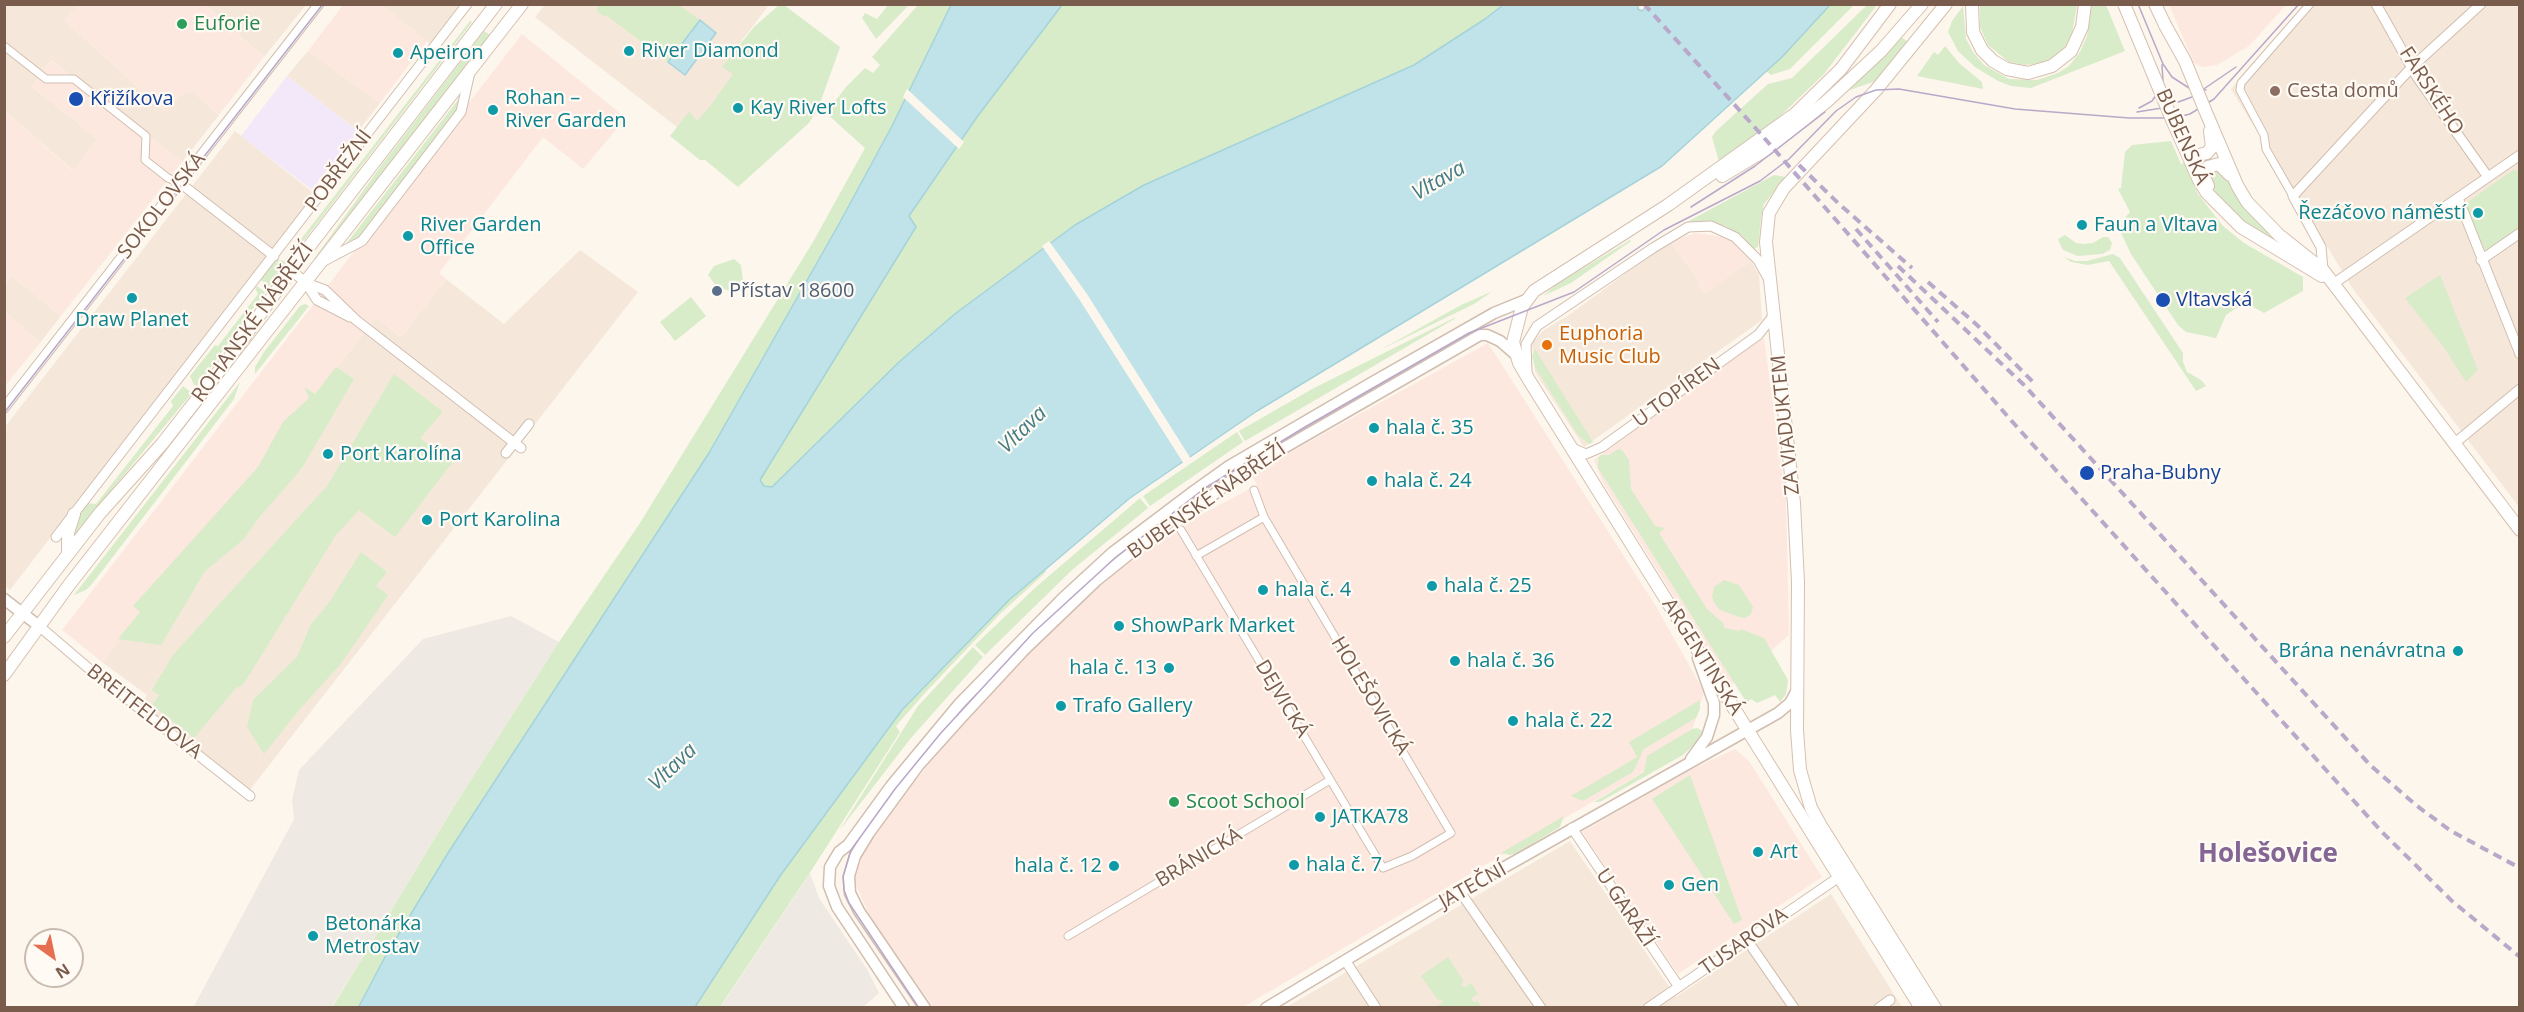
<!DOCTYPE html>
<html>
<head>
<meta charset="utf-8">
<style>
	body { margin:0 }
	#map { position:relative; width:2524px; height:1012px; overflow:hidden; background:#fdf6ec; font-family:"Open Sans",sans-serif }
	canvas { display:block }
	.frame { position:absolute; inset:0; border:6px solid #7a5c4d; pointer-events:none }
	.north { position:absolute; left:24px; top:928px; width:60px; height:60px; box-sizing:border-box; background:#fffaf3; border:2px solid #cabbb1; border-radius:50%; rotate:147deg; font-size:16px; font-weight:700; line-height:24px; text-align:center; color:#7a5c4d }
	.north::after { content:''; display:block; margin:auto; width:21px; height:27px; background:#e76f51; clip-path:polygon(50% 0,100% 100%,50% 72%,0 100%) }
</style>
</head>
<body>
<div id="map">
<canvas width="2524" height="1012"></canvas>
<div class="frame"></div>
<div class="north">N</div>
</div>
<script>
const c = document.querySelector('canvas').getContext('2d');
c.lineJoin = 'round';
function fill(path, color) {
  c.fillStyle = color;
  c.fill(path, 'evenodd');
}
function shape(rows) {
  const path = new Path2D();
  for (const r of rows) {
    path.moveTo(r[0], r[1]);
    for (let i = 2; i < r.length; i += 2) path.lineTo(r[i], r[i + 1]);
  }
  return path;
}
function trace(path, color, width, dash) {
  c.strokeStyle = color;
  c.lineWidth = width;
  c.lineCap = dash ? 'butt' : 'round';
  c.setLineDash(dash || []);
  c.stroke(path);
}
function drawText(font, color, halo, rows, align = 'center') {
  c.font = font + ' "Open Sans",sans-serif';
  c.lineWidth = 4.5;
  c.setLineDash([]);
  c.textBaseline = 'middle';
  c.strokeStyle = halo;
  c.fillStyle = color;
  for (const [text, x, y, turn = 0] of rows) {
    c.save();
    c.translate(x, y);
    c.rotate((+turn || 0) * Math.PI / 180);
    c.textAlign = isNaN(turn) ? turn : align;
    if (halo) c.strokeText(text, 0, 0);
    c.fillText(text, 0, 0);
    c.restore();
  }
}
const residential = shape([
	[5,4,79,5,65,21,165,111,180,95,192,91,219,115,182,162,51,60,32,87,98,139,74,171,7,113,5,116],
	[205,5,306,5,264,57],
	[381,5,473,5,438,50],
	[545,5,769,5,737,47,798,92,735,172,535,17],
	[2305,5,2519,5,2519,507,2353,289,2231,89],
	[308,51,380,103,358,131,287,76],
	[235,131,315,194,10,590,4,585,4,428],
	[1670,241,1699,281,1704,293,1751,261,1759,275,1762,320,1584,447,1535,372,1532,343,1544,330,1569,315],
	[580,250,638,292,249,791,141,704,147,695,102,662,376,318,401,337,446,279,504,324],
	[12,276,61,316,40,343,5,312,5,284],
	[1570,841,1676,997,1831,894,1902,1007,1285,1008]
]);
const commercial = shape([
	[79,4,205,5,264,57,219,115,192,91,180,95,166,112,65,21],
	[343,5,381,5,427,41,380,103,308,51],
	[2169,5,2286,5,2249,46,2217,65,2203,67,2194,63],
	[522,34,626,118,583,169,543,137,439,273,446,279,401,337,376,318,102,662,62,630],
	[51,60,182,162,61,316,12,276,5,284,5,116,7,113,73,171,98,139,32,87],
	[1696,233,1724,237,1739,246,1751,261,1704,294,1697,284,1699,281,1670,241],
	[5,312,40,343,5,386],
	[1764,338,1786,500,1789,635,1730,687,1602,481,1594,460,1750,346],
	[1488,343,1657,608,1704,692,1691,733,1669,757,1243,1007,933,1007,870,916,854,881,857,861,905,793,981,701,1025,655,1127,562,1169,532,1257,485,1251,474],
	[1735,749,1749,761,1822,877,1678,974,1582,832,1688,771]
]);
const industrial = shape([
	[511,616,559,642,455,805,332,1007,193,1008,294,819,292,800,299,770,423,639],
	[810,873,819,898,868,971,879,993,863,1007,720,1008]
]);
const education = shape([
	[287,76,358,131,312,190,241,136]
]);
const green = shape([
	[598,4,679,5,700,20,668,62,606,15,604,17,597,11],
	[779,5,784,5,840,47,818,109,809,123,738,187,705,160,700,160,670,136,689,112,697,121,711,105,733,74,722,67,754,27],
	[888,5,909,5,876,39,862,18,865,13,877,19],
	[918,5,951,5,893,125,839,224,709,453,469,821,389,949,358,1007,332,1008,455,805,559,642,640,523,813,242,865,148,826,113,846,87,865,68,873,73,880,65,872,57],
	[1062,5,1503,5,1485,19,1414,65,1144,185,1075,225,957,313,899,362,772,487,764,486,760,480,916,227,909,217,977,117],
	[1830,5,1854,5,1790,69,1771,75,1766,71],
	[1867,5,1877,5,1824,74,1774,122,1719,162,1712,137,1716,131,1768,84,1792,78],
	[1980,5,2077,5,2072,34,2064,48,2052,58,2041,63,2025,65,2009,62,1988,45,1980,27],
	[2092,5,2106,5,2125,51,2031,88,2011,86,1998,81,1975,67,1958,51,1948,32,1952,21,1963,6,1966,39,1973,52,1984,65,2009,79,2037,80,2058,73,2069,66,2080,52,2087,36],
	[470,21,472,22,269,286,261,280,276,259,284,261],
	[484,31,490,35,315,261,314,259,381,166],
	[1900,36,1908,42,1876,81,1844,92],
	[1945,46,1959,63,1982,82,1983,89,1917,76,1934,52,1938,55],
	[461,96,457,111,361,236,346,244],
	[2171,141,2181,164,2184,163,2198,194,2223,226,2244,243,2303,277,2303,291,2264,313,2253,307,2243,306,2235,309,2226,315,2216,338,2186,332,2178,325,2131,254,2121,233,2122,221,2130,212,2118,189,2121,188,2125,152,2132,145],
	[2216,168,2221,170,2236,194,2291,249,2254,232,2219,198,2208,179,2207,174],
	[2513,170,2519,171,2519,230,2486,252,2465,207,2465,204],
	[1774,175,1786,177,1764,204,1761,217,1758,247,1754,249,1741,235,1725,226,1706,221,1687,222],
	[2065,235,2076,243,2083,244,2093,243,2103,237,2108,237,2112,243,2110,250,2102,254,2078,256,2063,250,2060,244,2058,239],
	[1630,240,1631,241,1571,283,1543,296,1557,284],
	[2113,254,2120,258,2183,353,2183,362,2187,372,2201,380,2206,386,2196,391,2109,261,2088,265,2071,262,2064,257,2075,261,2087,261],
	[734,259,741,265,743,280,730,291,716,286,708,275,714,266],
	[2440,275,2478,370,2466,382,2445,349,2405,298],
	[257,286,265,292,197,386,194,385,190,376,215,345,218,346,258,294,255,288],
	[1493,291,1474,304,1380,350,1461,305],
	[691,297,706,316,675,341,660,322],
	[305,304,309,306,255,374,255,367,264,352,300,306],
	[1454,318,1456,318,1245,441,1239,431,1312,389],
	[1535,349,1593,442,1589,444,1578,435,1535,367,1532,356],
	[336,367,354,379,302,468,257,520,244,539,205,571,161,645,118,639,140,612,133,606,258,467,283,422,309,398,304,387,315,394],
	[394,374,443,412,420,438,452,463,395,537,359,510,336,535,243,685,236,688,194,738,152,705,159,695,152,690,173,655,327,486],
	[240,382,234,399,92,584,86,590,74,595],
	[183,386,192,393,74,535,77,521,87,503,96,504,173,406,171,401],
	[1237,432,1243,442,1150,506,1143,496],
	[1618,449,1622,450,1629,460,1631,489,1655,526,1665,528,1659,533,1707,609,1724,624,1724,628,1740,631,1741,629,1764,638,1788,680,1786,694,1780,702,1775,695,1757,703,1751,699,1747,703,1598,468,1598,458,1601,455,1609,455],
	[1140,498,1148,508,1072,570,985,655,975,645,1036,587],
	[361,552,387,572,376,586,388,595,340,665,299,710,264,754,247,727,253,700,297,657,311,624,328,604],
	[1045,569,1046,572,1001,613,924,694,896,726,900,732,811,871,720,1007,695,1008,780,876,902,710,1009,600],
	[1724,580,1739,585,1753,607,1751,614,1745,618,1739,617,1720,610,1715,604,1712,597,1714,587],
	[973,647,983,657,911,738,839,831,918,706],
	[1700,700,1700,709,1696,718,1644,749,1633,772,1583,801,1571,796,1637,757,1629,742],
	[1697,728,1704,732,1695,744,1683,755,1600,802,1594,802,1644,772,1647,756,1692,729],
	[1690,775,1742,920,1734,924,1652,799],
	[1564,816,1560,827,1517,853,1510,855,1501,853],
	[1448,957,1464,982,1461,984,1464,988,1471,983,1478,994,1471,999,1474,1002,1477,1001,1482,1007,1436,1007,1443,1002,1440,999,1438,1000,1421,976]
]);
const water = shape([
	[1638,4,1638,9,1642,11,1649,4,1830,5,1782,57,1662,166,1257,411,1130,498,1009,600,902,710,780,876,695,1007,358,1008,386,955,448,853,709,453,839,224,892,126,951,5,1062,5,977,117,909,216,916,227,760,480,764,486,772,487,899,362,956,313,1075,225,1144,185,1414,65,1485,19,1503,5,1638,4],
	[700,20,716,33,685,75,668,62,700,20]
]);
const pier = shape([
	[907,89,964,142,959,149,903,97],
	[1049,241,1087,294,1191,459,1184,464,1079,299,1042,246]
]);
const pedestrian = shape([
	[4,46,46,79,74,79,146,136,145,160,168,178,180,183],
	[2293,196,2266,149,2264,135,2240,90,2241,83,2310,4],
	[1181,530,1383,868,1412,856,1451,833,1264,517,1254,490],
	[1196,556,1264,517],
	[1068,936,1330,780]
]);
const minor = shape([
	[2376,4,2417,77,2488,177],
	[180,183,274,256],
	[2458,198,2520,354],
	[2481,260,2520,233],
	[324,261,362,241,461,112,470,72],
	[291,270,306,283,325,290,356,320,521,448],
	[2323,270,2321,247,2293,196,2412,67,2481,4],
	[306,283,317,300,350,317],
	[2333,284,2520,155],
	[1527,373,1526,344,1537,326,1653,248,1688,227,1711,226,1735,237,1758,260,1768,278],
	[4,408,319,4],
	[2455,443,2520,389],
	[1572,448,1586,454,1602,447,1758,335,1774,315],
	[506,453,529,424],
	[56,537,467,4],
	[39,626,87,667,250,796],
	[1572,828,1679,987],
	[1461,893,1541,1008],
	[1747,940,1794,1008],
	[1345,960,1376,1008],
	[1648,1008,1839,877],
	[1879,1008,1890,1000]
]);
const tertiary = shape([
	[4,599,39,626],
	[1691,759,1707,737,1714,715,1714,703,1698,658],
	[904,1008,837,907,829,886,830,867,839,852,848,845,891,786,960,703,1063,598,1112,553,1194,491,1229,466,1371,383,1494,313,1526,300],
	[925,1008,859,911,850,893,849,876,855,856,869,833,918,766,962,717,1023,651,1097,580,1173,519,1203,503,1242,472,1480,335,1487,335,1500,341,1515,354],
	[1266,1008,1439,904,1778,713,1790,703,1797,690]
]);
const secondary = shape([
	[1890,4,1841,69,1795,114,1668,205,1534,291,1522,307,1513,342,1519,363,1529,380,1921,1008],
	[1972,4,1973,32,1982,50,1993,61,2007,69,2028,73,2052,66,2071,51,2082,27,2085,4],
	[2155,4,2165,25],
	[2205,110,2237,185,2247,202,2279,235,2323,270,2520,530],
	[2173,122,2199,180,2207,193,2241,227,2322,276],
	[2186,149,2195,156,2207,153,2212,147,2210,131],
	[1722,176,1767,149,1826,102,1881,51,1922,4],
	[2208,186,2203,175,2208,167,2219,164,2230,175],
	[68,554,68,533,74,514],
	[4,637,100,513,162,444,233,353,291,270,496,4],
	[4,675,69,585,522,4],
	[1935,1008,1821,826,1811,808,1800,770,1797,730,1798,582,1794,503,1766,242,1769,213,1784,188,1876,90,1946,4]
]);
const tram = shape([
	[2138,4,2163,64,2172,77,2189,88,2206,90],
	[2139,108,2152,101,2159,91,2163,81,2162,65],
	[2137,112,2162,108,2192,97,2236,67],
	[1691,207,1755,166,1825,112],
	[4,413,323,4],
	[919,1008,849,903,844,890,843,877,851,850,895,789,940,734,1033,633,1115,558,1205,488,1305,427,1469,333,1574,292,1664,230,1760,181,1789,159,1836,111,1856,97,1876,90,1899,89,2015,109,2129,118,2174,118,2190,114,2214,99,2299,4]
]);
const rail = shape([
	[1644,4,1759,132,2017,427,2381,831,2452,901,2520,957],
	[1799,165,1838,203,1912,268],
	[1856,229,1938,322],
	[1898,266,2024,385,2370,765,2417,806,2451,831,2520,868],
	[1928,282,1977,325,2034,383]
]);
const secondaryBridge = shape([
	[2124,4,2173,122],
	[2165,25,2185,61,2205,110]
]);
const markers = [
	[182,24,6,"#2e9e5b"],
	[629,51,6,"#0f9aa8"],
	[398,53,6,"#0f9aa8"],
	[2275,91,6,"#8d6e63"],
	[76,99,8,"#1a4fb4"],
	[738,108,6,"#0f9aa8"],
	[493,110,6,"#0f9aa8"],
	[2478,213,6,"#0f9aa8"],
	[2082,225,6,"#0f9aa8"],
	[408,236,6,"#0f9aa8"],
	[717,291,6,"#5c6f8a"],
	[132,298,6,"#0f9aa8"],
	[2163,300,8,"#1a4fb4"],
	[1547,345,6,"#e8710a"],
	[1374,428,6,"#0f9aa8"],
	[328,454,6,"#0f9aa8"],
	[2087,473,8,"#1a4fb4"],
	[1372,481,6,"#0f9aa8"],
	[427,520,6,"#0f9aa8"],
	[1432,586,6,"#0f9aa8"],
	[1263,590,6,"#0f9aa8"],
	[1119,626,6,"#0f9aa8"],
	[2458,651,6,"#0f9aa8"],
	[1455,661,6,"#0f9aa8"],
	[1169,668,6,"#0f9aa8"],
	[1061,706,6,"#0f9aa8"],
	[1513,721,6,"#0f9aa8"],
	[1174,802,6,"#2e9e5b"],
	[1320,817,6,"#0f9aa8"],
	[1758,852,6,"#0f9aa8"],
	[1294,865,6,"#0f9aa8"],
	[1114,866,6,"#0f9aa8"],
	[1669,885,6,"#0f9aa8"],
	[313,936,6,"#0f9aa8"]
];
const leisureNames = [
	["Euforie",194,24],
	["Scoot School",1186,802]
];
const cultureNames = [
	["River Diamond",641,51],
	["Apeiron",410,53],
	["Rohan –",505,98],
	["River Garden",505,121],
	["Kay River Lofts",750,108],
	["Řezáčovo náměstí",2466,213,"right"],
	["River Garden",420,225],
	["Office",420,248],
	["Faun a Vltava",2094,225],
	["Draw Planet",132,320,"center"],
	["hala č. 35",1386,428],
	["Port Karolína",340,454],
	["hala č. 24",1384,481],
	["Port Karolina",439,520],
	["hala č. 25",1444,586],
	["hala č. 4",1275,590],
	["ShowPark Market",1131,626],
	["Brána nenávratna",2446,651,"right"],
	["hala č. 36",1467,661],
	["hala č. 13",1157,668,"right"],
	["Trafo Gallery",1073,706],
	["hala č. 22",1525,721],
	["JATKA78",1332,817],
	["Art",1770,852],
	["hala č. 7",1306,865],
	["hala č. 12",1102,866,"right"],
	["Gen",1681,885],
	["Betonárka",325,924],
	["Metrostav",325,947]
];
const educationNames = [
	["Cesta domů",2287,91]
];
const streetNames = [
	["FARSKÉHO",2431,91,57],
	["BUBENSKÁ",2182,137,66],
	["POBŘEŽNÍ",339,171,-53],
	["SOKOLOVSKÁ",162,206,-52],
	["ROHANSKÉ NÁBŘEŽÍ",253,323,-54],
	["U TOPÍREN",1677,393,-36],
	["ZA VIADUKTEM",1786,425,-96],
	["BUBENSKÉ NÁBŘEŽÍ",1207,501,-35],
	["ARGENTINSKÁ",1702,657,58],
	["HOLEŠOVICKÁ",1370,696,59],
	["DEJVICKÁ",1282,699,59],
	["BREITFELDOVA",144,712,38],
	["BRÁNICKÁ",1199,858,-31],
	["JATEČNÍ",1473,886,-29],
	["U GARÁŽÍ",1625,908,56],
	["TUSAROVA",1744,942,-35]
];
const transitNames = [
	["Křižíkova",90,99],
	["Vltavská",2176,300],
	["Praha-Bubny",2100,473]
];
const serviceNames = [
	["Přístav 18600",729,291]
];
const foodNames = [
	["Euphoria",1559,334],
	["Music Club",1559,357]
];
const waterNames = [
	["Vltava",1439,181,-30],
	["Vltava",1023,430,-44],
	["Vltava",673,767,-44]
];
const districtNames = [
	["Holešovice",2268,855]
];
fill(residential, '#f5e8da');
fill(commercial, '#fde8e0');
fill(industrial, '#efe9e4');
fill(education, '#f3e8fa');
fill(green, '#d8ecc9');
fill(water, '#bfe3e8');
trace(water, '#a5d3da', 1.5);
fill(pier, '#fdf6ec');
trace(pedestrian, '#d1beb0', 9);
trace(minor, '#d1beb0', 11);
trace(tertiary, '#d1beb0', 13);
trace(secondary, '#d6c0b0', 14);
trace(pedestrian, '#fff', 7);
trace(minor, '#fff', 9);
trace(tertiary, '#fff', 10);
trace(secondary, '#fff', 12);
trace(tram, '#b9a8c9', 1.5);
trace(rail, '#b9a8c9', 4, [9, 6]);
trace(secondaryBridge, '#d6c0b0', 14, []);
trace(secondaryBridge, '#fff', 12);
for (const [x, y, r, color] of markers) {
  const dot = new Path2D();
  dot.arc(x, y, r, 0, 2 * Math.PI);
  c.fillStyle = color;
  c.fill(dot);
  trace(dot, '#fffaf3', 2);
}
drawText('20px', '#27864d', '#fffaf3', leisureNames, 'left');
drawText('20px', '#0d838f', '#fffaf3', cultureNames, 'left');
drawText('20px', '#785e54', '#fffaf3', educationNames, 'left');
drawText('20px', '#7a5c4d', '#fffaf3', streetNames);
drawText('20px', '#164399', '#fffaf3', transitNames, 'left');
drawText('20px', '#4e5e75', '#fffaf3', serviceNames, 'left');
drawText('20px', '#c56008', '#fffaf3', foodNames, 'left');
drawText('italic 21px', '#437c86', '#fffaf3', waterNames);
drawText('bold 26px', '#846695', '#fffaf3', districtNames);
</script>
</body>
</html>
